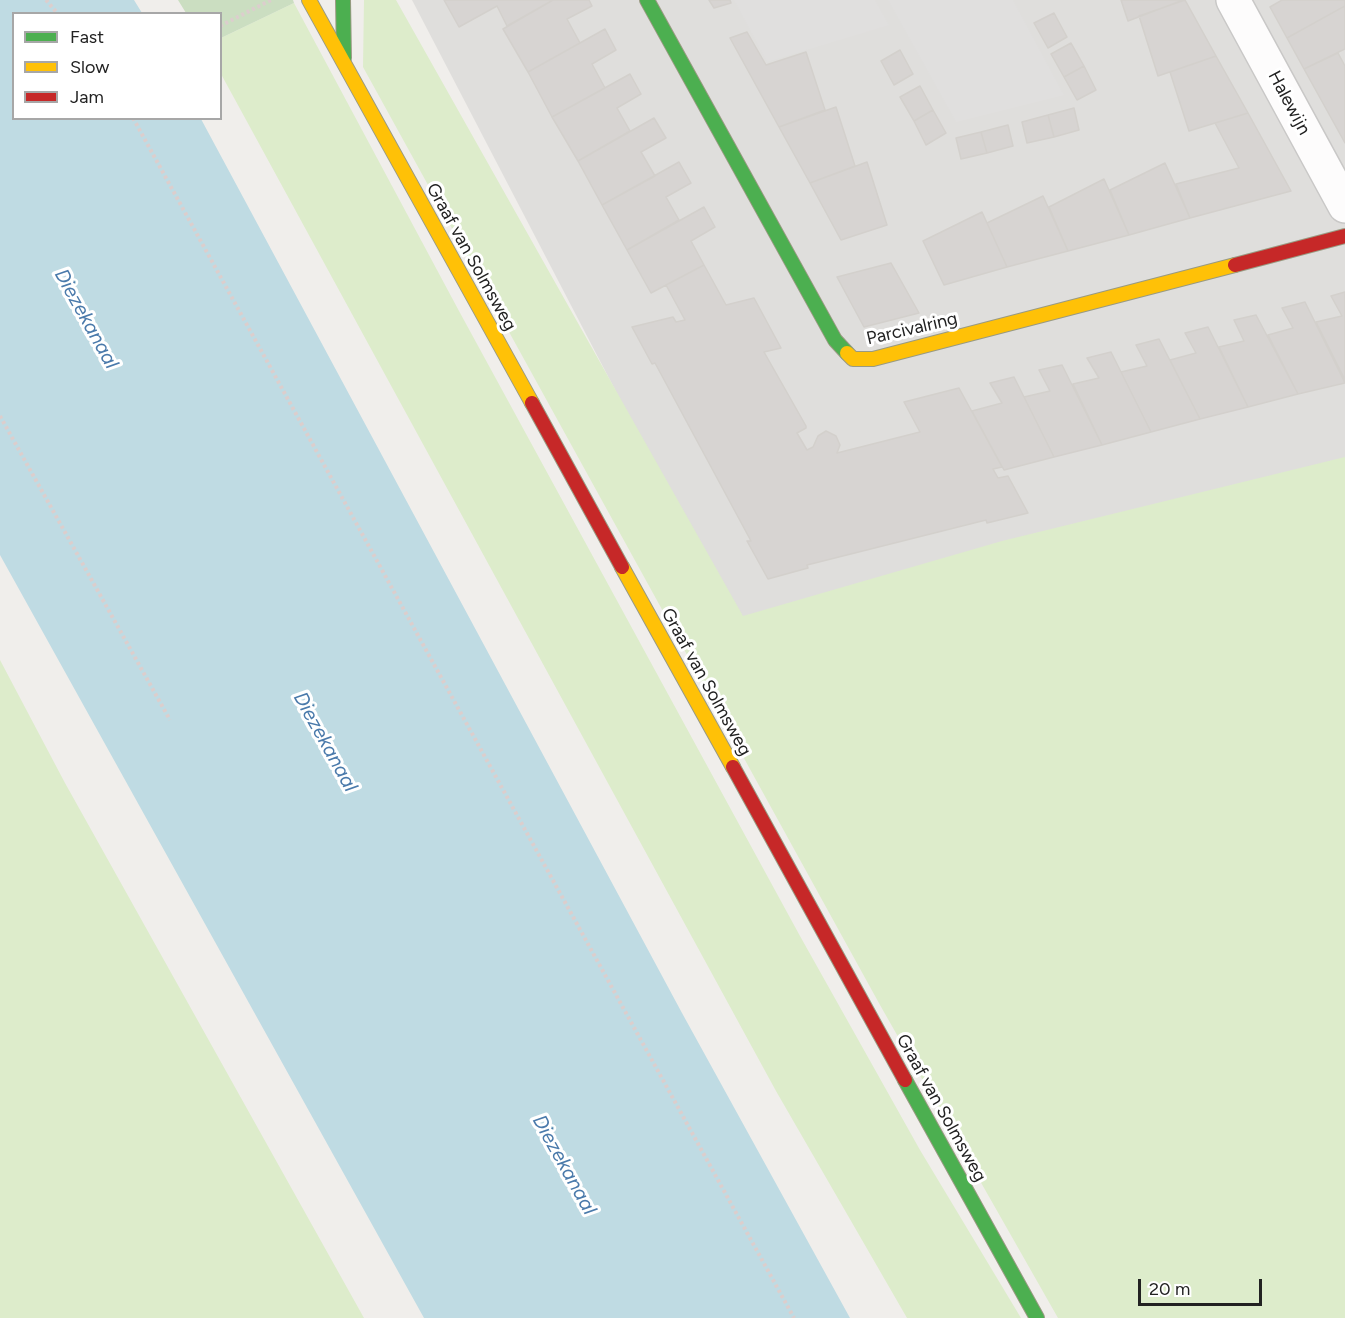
<!DOCTYPE html>
<html>
<head>
<meta charset="utf-8">
<style>
	body { margin:0 }
	#map { position:relative; width:1345px; height:1318px; overflow:hidden; background:#f0eeeb; font-family:Figtree,sans-serif }
	canvas { display:block }
	.legend { position:absolute; left:12px; top:12px; width:210px; height:108px; box-sizing:border-box; background:#fff; border:2px solid #a7a7a7; margin:0; padding:8px 10px; list-style:none; font-size:18px; color:#222 }
	.legend li { display:flex; align-items:center; gap:12px; height:30px }
	.legend b { width:30px; border:2px solid #a7a7a7 }
	.scale { position:absolute; left:1138px; top:1279px; width:124px; height:27px; box-sizing:border-box; border:3px solid #222; border-top:0; padding-left:8px; font-size:18px; line-height:21px; white-space:nowrap; color:#222; -webkit-text-stroke:4px #fff; paint-order:stroke }
</style>
</head>
<body>
<div id="map">
<canvas width="1345" height="1318"></canvas>
<ul class="legend">
<li><b style="height:8px;background:#4caf50"></b>Fast</li>
<li><b style="height:8px;background:#ffc107"></b>Slow</li>
<li><b style="height:8px;background:#c62828"></b>Jam</li>
</ul>
<div class="scale">20 m</div>
</div>
<script>
const c = document.querySelector('canvas').getContext('2d');
c.lineJoin = 'round';
function fill(path, color) {
  c.fillStyle = color;
  c.fill(path, 'evenodd');
}
function shape(rows) {
  const path = new Path2D();
  for (const r of rows) {
    path.moveTo(r[0], r[1]);
    for (let i = 2; i < r.length; i += 2) path.lineTo(r[i], r[i + 1]);
  }
  return path;
}
function trace(path, color, width, dash) {
  c.strokeStyle = color;
  c.lineWidth = width;
  c.lineCap = dash ? 'butt' : 'round';
  c.setLineDash(dash || []);
  c.stroke(path);
}
function drawText(font, color, halo, rows, align = 'center') {
  c.font = font + ' Figtree,sans-serif';
  c.lineWidth = 6;
  c.setLineDash([]);
  c.textBaseline = 'middle';
  c.strokeStyle = halo;
  c.fillStyle = color;
  for (const [text, x, y, turn = 0] of rows) {
    c.save();
    c.translate(x, y);
    c.rotate((+turn || 0) * Math.PI / 180);
    c.textAlign = isNaN(turn) ? turn : align;
    if (halo) c.strokeText(text, 0, 0);
    c.fillText(text, 0, 0);
    c.restore();
  }
}
const residential = shape([
	[412,0,1345,0,1345,471,738,626]
]);
const grass = shape([
	[364,0,396,0,743,616,1002,541,1345,457,1345,1318,1058,1318,880,1005,363,67],
	[294,3,459,311,800,936,920,1150,1021,1318,907,1318,776,1091,221,74,221,38],
	[0,660,65,783,364,1318,0,1318]
]);
const forest = shape([
	[178,0,293,0,294,3,221,38,220,14,186,13]
]);
const parking = shape([
	[734,0,875,0,889,25,767,62],
	[888,0,1013,0,1064,95,956,122]
]);
const water = shape([
	[0,0,134,0,142,13,14,14,14,118,201,119,682,1013,850,1318,424,1318,0,555]
]);
const building = shape([
	[444,0,553,0,507,26,497,6,459,27,444,0],
	[553,0,589,0,592,6,567,19,580,43,528,72,503,29,553,0],
	[709,0,730,0,731,3,714,8,709,0],
	[1121,0,1183,0,1128,21,1121,0],
	[1185,0,1216,56,1158,76,1139,16,1185,0],
	[1282,0,1345,0,1345,6,1287,38,1270,7,1282,0],
	[1345,6,1345,49,1304,69,1287,38,1345,6],
	[1054,13,1067,37,1048,48,1034,23,1054,13],
	[605,29,616,50,592,64,605,88,552,117,528,72,605,29],
	[747,32,766,65,806,52,825,110,779,127,730,38,747,32],
	[1071,43,1084,66,1064,77,1051,54,1071,43],
	[900,50,913,74,894,85,881,61,900,50],
	[1338,53,1345,66,1345,143,1304,69,1338,53],
	[1216,56,1248,113,1189,131,1170,72,1216,56],
	[1084,66,1096,90,1077,100,1064,77,1084,66],
	[630,74,641,94,617,108,630,131,578,161,552,117,630,74],
	[920,86,933,110,914,121,900,97,920,86],
	[836,107,855,166,810,183,779,127,836,107],
	[1074,108,1079,130,1054,137,1048,115,1074,108],
	[933,110,946,133,926,145,914,121,933,110],
	[1248,113,1291,191,1190,218,1176,184,1239,168,1215,123,1248,113],
	[1048,115,1054,137,1027,143,1022,122,1048,115],
	[654,118,666,138,641,152,655,176,602,205,578,161,654,118],
	[1008,125,1013,146,987,153,981,132,1008,125],
	[981,132,987,153,961,159,956,138,981,132],
	[679,162,691,183,666,197,679,220,627,250,602,205,679,162],
	[867,162,887,225,841,240,810,183,867,162],
	[1165,163,1190,218,1129,235,1110,190,1165,163],
	[1104,179,1129,235,1068,251,1049,207,1104,179],
	[1043,196,1068,251,1007,267,987,223,1043,196],
	[704,207,715,227,691,241,704,265,651,293,627,250,704,207],
	[982,212,1007,267,944,285,923,241,982,212],
	[891,263,919,313,864,327,837,277,891,263],
	[704,265,726,305,754,298,781,348,764,352,806,426,806,428,797,433,807,450,813,447,818,436,826,431,836,436,840,445,837,453,920,432,904,402,959,388,1002,467,993,469,998,478,1008,476,1028,513,987,523,986,520,807,565,808,568,768,579,747,541,751,541,655,363,652,364,632,327,673,317,676,322,685,320,666,285,704,265],
	[1345,292,1345,380,1316,322,1342,316,1331,296,1345,292],
	[1305,302,1345,383,1298,394,1268,335,1293,328,1282,308,1305,302],
	[1256,315,1298,394,1248,407,1219,347,1244,341,1234,320,1256,315],
	[1208,327,1248,407,1200,419,1170,360,1196,353,1185,333,1208,327],
	[1159,339,1200,419,1151,432,1121,372,1147,366,1136,345,1159,339],
	[1111,352,1151,432,1102,445,1073,384,1099,378,1087,358,1111,352],
	[1062,365,1102,445,1054,457,1024,397,1050,391,1039,370,1062,365],
	[1014,377,1054,457,1004,470,972,411,1002,403,990,383,1014,377]
]);
const path = shape([
	[46,0,58,14],
	[220,26,271,0],
	[133,118,794,1318],
	[0,416,170,720]
]);
const street = shape([
	[1233,0,1345,206]
]);
const fast = shape([
	[343,0,344,58],
	[647,0,835,340,847,353],
	[905,1080,1037,1318]
]);
const slow = shape([
	[309,0,532,403],
	[847,353,853,359,873,359,1235,265],
	[622,567,733,767]
]);
const jam = shape([
	[1235,265,1345,236],
	[532,403,622,567],
	[733,767,905,1080]
]);
const streetNames = [
	["Halewijn",1289,103,62],
	["Graaf van Solmsweg",471,257,61],
	["Parcivalring",912,329,-13],
	["Graaf van Solmsweg",706,682,61],
	["Graaf van Solmsweg",941,1108,61]
];
const waterNames = [
	["Diezekanaal",86,319,61],
	["Diezekanaal",325,742,61],
	["Diezekanaal",564,1165,61]
];
fill(residential, '#dfdedc');
fill(grass, '#ddeccb');
fill(forest, '#cbdec1');
fill(parking, '#e0dfde');
fill(water, '#bfdbe3');
fill(building, '#d7d4d2');
trace(building, '#d3d0cc', 1.5);
trace(street, '#c9c8c7', 36);
trace(fast, '#999a82', 16);
trace(slow, '#999a82', 16);
trace(jam, '#999a82', 16);
trace(path, '#dccecd', 4, [3, 3]);
trace(street, '#fdfcfc', 33);
trace(fast, '#4caf50', 14);
trace(slow, '#ffc107', 14);
trace(jam, '#c62828', 14);
drawText('18px', '#222', '#fff', streetNames);
drawText('italic 20px', '#4a7aab', '#fff', waterNames);
</script>
</body>
</html>
